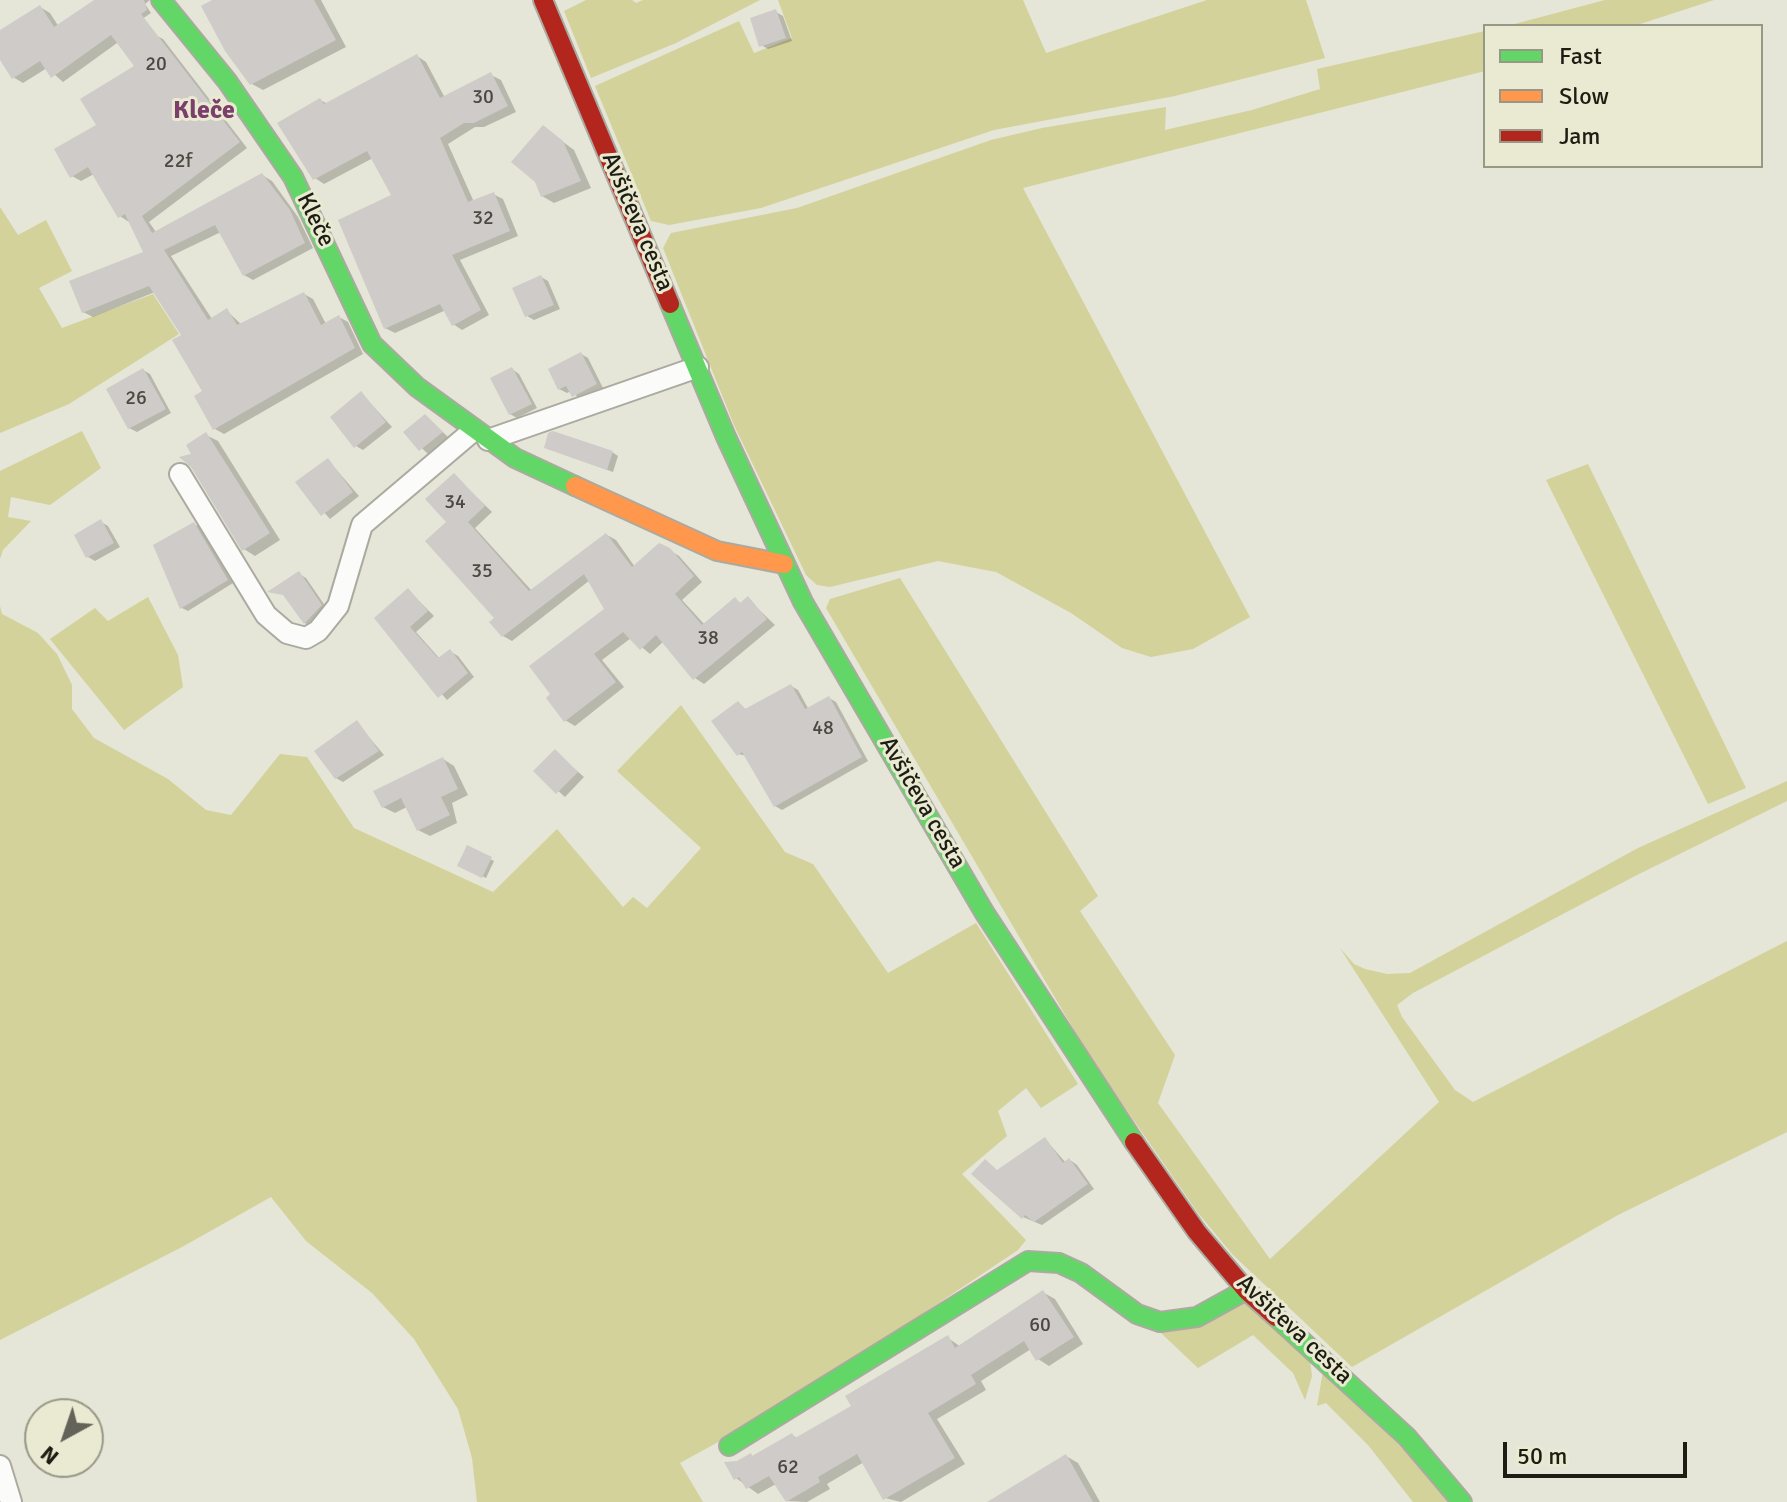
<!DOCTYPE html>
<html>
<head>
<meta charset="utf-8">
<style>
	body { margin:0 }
	#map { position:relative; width:1787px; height:1502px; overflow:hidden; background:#e5e5d8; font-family:Signika,sans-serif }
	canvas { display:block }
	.legend { position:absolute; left:1483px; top:24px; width:280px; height:144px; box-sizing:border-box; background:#eaead3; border:2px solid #989887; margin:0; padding:10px 14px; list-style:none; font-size:24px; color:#1d1d14 }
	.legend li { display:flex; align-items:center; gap:16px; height:40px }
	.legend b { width:40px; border:2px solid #989887 }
	.north { position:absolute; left:24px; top:1398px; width:80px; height:80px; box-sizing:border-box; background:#eaead3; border:2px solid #989887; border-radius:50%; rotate:220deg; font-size:22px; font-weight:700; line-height:32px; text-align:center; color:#1d1d14 }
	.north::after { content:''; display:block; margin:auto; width:28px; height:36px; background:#636359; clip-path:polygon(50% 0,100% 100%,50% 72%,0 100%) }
	.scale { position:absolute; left:1503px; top:1442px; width:184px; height:36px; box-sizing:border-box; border:4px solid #1d1d14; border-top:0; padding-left:10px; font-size:24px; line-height:28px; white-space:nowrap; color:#1d1d14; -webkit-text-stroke:6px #eaead3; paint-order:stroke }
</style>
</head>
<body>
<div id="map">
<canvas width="1787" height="1502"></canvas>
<ul class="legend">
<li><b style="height:10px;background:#63d668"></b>Fast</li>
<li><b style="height:10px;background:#ff974d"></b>Slow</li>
<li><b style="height:10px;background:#b3261e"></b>Jam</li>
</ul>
<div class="north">N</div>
<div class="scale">50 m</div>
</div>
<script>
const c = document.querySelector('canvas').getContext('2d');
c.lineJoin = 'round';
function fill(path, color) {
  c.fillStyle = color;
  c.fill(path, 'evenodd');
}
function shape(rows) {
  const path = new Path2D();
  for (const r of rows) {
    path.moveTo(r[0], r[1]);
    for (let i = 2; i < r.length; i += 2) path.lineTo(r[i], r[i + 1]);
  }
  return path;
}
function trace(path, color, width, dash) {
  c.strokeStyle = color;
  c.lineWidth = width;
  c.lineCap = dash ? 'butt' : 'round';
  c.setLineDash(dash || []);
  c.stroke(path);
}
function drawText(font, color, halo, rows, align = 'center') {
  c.font = font + ' Signika,sans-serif';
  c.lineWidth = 6;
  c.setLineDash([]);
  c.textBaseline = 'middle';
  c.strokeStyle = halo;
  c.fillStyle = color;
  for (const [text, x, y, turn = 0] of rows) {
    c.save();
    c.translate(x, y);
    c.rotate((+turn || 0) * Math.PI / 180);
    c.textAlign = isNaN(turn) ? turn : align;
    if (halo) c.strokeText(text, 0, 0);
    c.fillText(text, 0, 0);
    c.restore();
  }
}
const green = shape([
	[586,0,632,0,636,3,643,0,760,0,676,43,591,78,564,11],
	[778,0,1023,0,1046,53,1207,0,1306,0,1325,58,1175,96,994,130,761,208,669,225,651,221,595,86,739,21,754,53,792,38],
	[1605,0,1714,0,1634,26,1507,26],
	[1485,31,1485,71,1023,188,1250,617,1193,649,1151,657,1122,648,1071,613,996,572,938,561,830,587,817,585,806,575,734,425,663,248,671,233,797,208,991,140,1042,128,1166,107,1165,130,1252,110,1320,89,1317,69],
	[0,207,18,235,46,220,72,271,39,288,62,328,153,294,179,334,69,404,0,433],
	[82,431,101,468,50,505,11,497,8,517,31,521,3,550,0,559,0,471],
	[1588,464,1746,788,1708,804,1546,480],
	[900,578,1098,896,1080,911,1175,1055,1158,1103,1270,1259,1439,1102,1340,948,1354,964,1365,969,1387,974,1410,973,1638,848,1787,781,1787,801,1635,876,1413,993,1397,1005,1402,1017,1455,1090,1473,1102,1787,941,1787,1132,1618,1215,1352,1367,1232,1254,1198,1213,1091,1059,826,608,830,599],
	[148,597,178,655,183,687,124,730,50,639,95,608,108,621],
	[0,606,2,614,38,633,57,654,72,685,72,709,94,738,168,779,206,810,231,815,280,754,307,757,354,828,493,892,557,829,623,907,633,897,647,908,701,848,617,771,681,705,785,852,813,864,888,973,976,923,1078,1084,1041,1108,1026,1088,998,1111,1007,1136,962,1174,1026,1240,1018,1250,870,1349,740,1430,680,1463,703,1502,477,1502,472,1458,458,1409,414,1339,372,1293,306,1241,271,1197,182,1247,0,1340],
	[1247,1302,1310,1360,1312,1376,1305,1400,1293,1373,1253,1335,1198,1368,1161,1333],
	[1323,1371,1411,1456,1449,1502,1413,1502,1368,1445,1326,1403,1317,1406]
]);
const shadow = shape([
	[98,0,150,0,145,4,151,13,121,33,124,38,63,82,47,68,23,83,13,77,0,57,0,32,40,7,50,13,59,27],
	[216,0,321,0,346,47,263,90,252,84],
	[776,12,783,16,792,41,768,49,761,45],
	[153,34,163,39,247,148,149,222,156,232,262,175,272,181,298,217,313,248,253,280,244,275,221,232,171,256,212,319,227,311,242,325,304,294,313,299,326,324,339,317,348,322,363,354,224,434,215,429,184,336,155,292,93,317,83,312,146,253,129,222,120,216,94,174,81,181,72,176],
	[417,56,426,62,445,98,491,75,501,80,516,112,484,127,475,127,448,144,474,202,493,194,503,199,518,236,460,260,489,315,462,330,453,324,446,310,395,333,385,328,393,196,373,158,324,184,315,178,320,100,328,104],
	[543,127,574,150,591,188,554,203,542,196],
	[541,277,548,281,560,309,534,320,527,316],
	[581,354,588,358,603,388,580,399,571,391,567,393,559,389],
	[512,369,519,374,537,408,517,418,510,414],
	[143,370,150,374,171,413,137,432,129,428],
	[362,394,392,427,363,450,356,446],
	[426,416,448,437,428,454,406,433],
	[206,435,218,441,280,540,255,556,244,549,194,455],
	[546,448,612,452,618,456,613,472],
	[328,460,359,496,330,519,298,483],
	[454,475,492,512,475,528,532,591,607,535,616,540,635,567,669,550,679,556,702,582,682,600,705,625,735,600,742,604,748,599,775,625,704,684,695,678,664,641,650,654,631,638,602,660,624,687,575,726,565,720,607,609,590,580,512,641,503,636,449,522],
	[101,522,108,526,120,547,95,561,88,557],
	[194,524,200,527,233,583,188,611,182,608],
	[299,574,306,578,328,610,312,627,305,623,280,587],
	[408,590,434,616,416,632,440,659,451,652,458,656,474,677,447,700,376,618],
	[791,686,798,690,809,710,829,698,836,702,868,761,782,810,775,806,747,756,738,754,739,704,747,710],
	[357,723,384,755,343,782,336,778],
	[555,752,584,777,565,797,536,771],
	[443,759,454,766,468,795,452,803,457,823,430,836,418,830,407,807,395,813,383,807],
	[468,848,494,861,486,878,460,865],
	[1045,1139,1066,1163,1070,1160,1077,1165,1094,1189,1042,1225,1023,1217,998,1171],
	[1044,1293,1055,1299,1083,1344,1049,1366,1038,1359,1031,1349,981,1381,986,1390,937,1419,965,1464,901,1502,885,1498,864,1462,827,1484,830,1489,807,1502,786,1501,776,1484,758,1494,736,1478,738,1463,751,1455,754,1457,792,1435,798,1439,853,1407,948,1338,961,1347],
	[1066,1456,1078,1463,1100,1502,991,1502]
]);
const building = shape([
	[94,0,144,0,147,10,141,14,240,142,142,216,152,233,262,173,290,210,305,243,243,276,215,225,164,250,208,320,227,308,237,325,304,292,321,325,339,315,355,348,213,430,194,396,202,391,172,340,181,335,149,286,82,313,69,281,143,252,125,214,118,218,88,167,70,178,54,149,96,125,80,99,134,66,111,35,51,78,40,61,12,79,0,60,0,30,40,5,54,27],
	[212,0,314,0,336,40,250,85,225,51,201,6],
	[776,9,786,38,759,47,750,18],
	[417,54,440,98,491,72,508,106,474,123,464,123,440,138,468,202,494,192,510,231,452,255,481,310,452,326,440,304,384,329,338,220,391,195,367,151,313,180,277,123,320,98,324,104],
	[543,125,563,141,581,181,541,197,535,182,511,162],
	[541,275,554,305,525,317,512,288],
	[581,352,597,384,572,397,566,386,558,390,548,369],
	[512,367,532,404,509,415,490,378],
	[143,368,166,409,128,429,106,389],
	[361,391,386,422,354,448,330,417],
	[425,414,443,432,419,451,403,432],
	[553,431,613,451,607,470,544,448,548,433],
	[206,432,270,533,242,551,191,467,179,457,191,454,186,445],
	[328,458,353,492,321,516,295,482],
	[454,473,485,506,468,522,529,591,606,533,632,567,659,543,670,548,694,576,675,594,702,625,735,597,740,603,748,596,767,619,693,680,656,635,640,650,623,632,594,654,616,682,564,722,546,698,550,694,529,666,604,609,584,574,502,637,489,622,494,618,425,541,446,522,425,499],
	[101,519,114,543,86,558,74,535],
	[194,522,228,580,180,609,153,545],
	[299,571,322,605,304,624,283,595,267,592],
	[408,588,428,611,410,627,438,658,450,649,468,673,438,698,374,618],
	[791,684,805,709,829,696,862,757,774,807,742,752,737,756,711,721,738,701,745,709],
	[357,720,379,751,335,779,314,751],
	[555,749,578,772,556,794,533,771],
	[443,757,458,789,441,797,450,815,417,831,401,798,382,808,373,791],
	[467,845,492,857,482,878,457,866],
	[1045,1137,1063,1163,1069,1158,1088,1184,1034,1222,1025,1215,1022,1219,971,1174,985,1159,997,1170],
	[1043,1290,1074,1337,1036,1361,1024,1341,971,1375,976,1384,928,1413,955,1458,883,1500,857,1454,818,1477,820,1482,786,1502,769,1476,746,1489,739,1477,734,1480,724,1462,737,1461,751,1453,752,1456,792,1433,795,1438,851,1406,845,1396,948,1335,955,1348],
	[1066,1454,1093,1502,987,1502]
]);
const street = shape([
	[488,440,698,367],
	[180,474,266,615,287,633,306,638,318,631,338,606,362,525,474,430],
	[0,1466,11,1502]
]);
const fast = shape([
	[161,0,227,81,293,177,372,344,417,387,515,458,575,486],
	[670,304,726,437,803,602,984,912,1134,1142],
	[1276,1317,1407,1437,1462,1502],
	[729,1446,1028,1261,1059,1263,1081,1273,1137,1314,1160,1322,1197,1317,1246,1290]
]);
const slow = shape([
	[575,486,717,551,784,564]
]);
const jam = shape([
	[543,0,670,304],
	[1134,1142,1197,1232,1246,1290,1276,1317]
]);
const numberNames = [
	["20",156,65],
	["30",483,98],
	["22f",178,162],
	["32",483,219],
	["26",136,399],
	["34",455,503],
	["35",482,572],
	["38",708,639],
	["48",823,729],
	["60",1040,1326],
	["62",788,1468]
];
const streetNames = [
	["Kleče",315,220,64],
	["Avšičeva cesta",637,222,67],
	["Avšičeva cesta",922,803,60],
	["Avšičeva cesta",1294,1330,43]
];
const neighbourhoodNames = [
	["Kleče",204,111]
];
fill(green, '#d3d29a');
fill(shadow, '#0003');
fill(building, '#cfcbc8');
trace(street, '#aaaaa0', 24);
trace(fast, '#aaaaa0', 22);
trace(slow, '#aaaaa0', 22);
trace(jam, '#aaaaa0', 22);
trace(street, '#fbfbf9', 20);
trace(fast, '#63d668', 18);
trace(slow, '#ff974d', 18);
trace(jam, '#b3261e', 18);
drawText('20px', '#4a4841', null, numberNames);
drawText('24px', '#1d1d14', '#eaead3', streetNames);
drawText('bold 26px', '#7a3f6b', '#eaead3', neighbourhoodNames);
</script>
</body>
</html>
